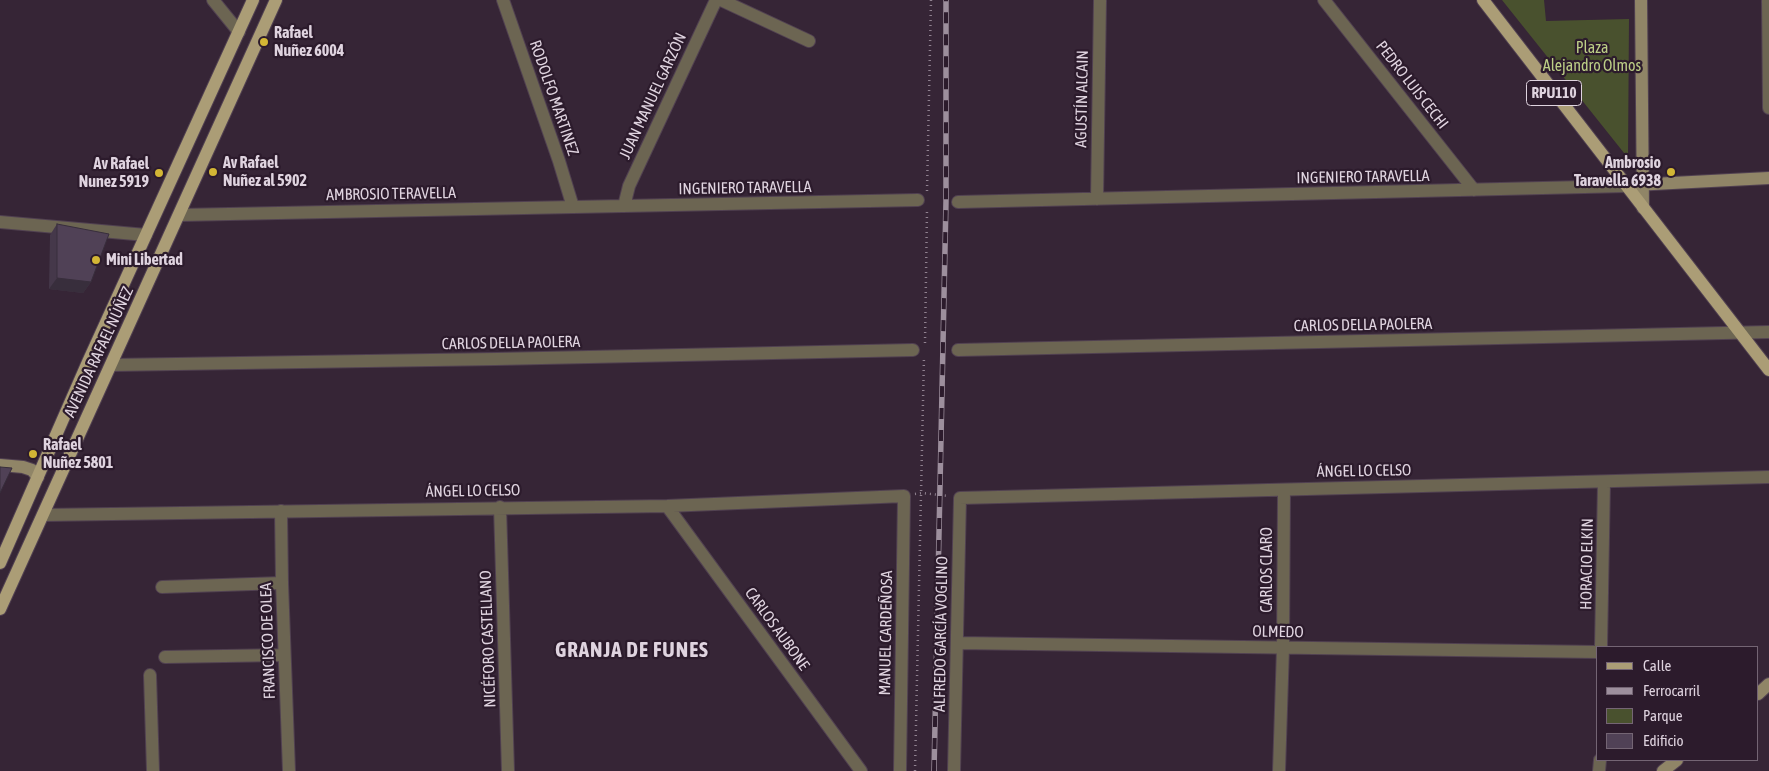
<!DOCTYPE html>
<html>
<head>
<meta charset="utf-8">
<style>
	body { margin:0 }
	#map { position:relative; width:1769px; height:771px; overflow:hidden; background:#362536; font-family:"Asap Condensed",sans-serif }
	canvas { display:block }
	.legend { position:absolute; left:1596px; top:646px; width:162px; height:115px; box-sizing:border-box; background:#2c1b2c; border:1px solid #746574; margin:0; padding:6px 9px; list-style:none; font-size:15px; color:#dfd3df }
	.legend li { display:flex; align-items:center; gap:10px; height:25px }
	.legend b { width:25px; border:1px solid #746574 }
</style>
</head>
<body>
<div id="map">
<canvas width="1769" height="771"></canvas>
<ul class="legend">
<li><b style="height:6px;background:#ab9d76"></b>Calle</li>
<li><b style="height:6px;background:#9d8f9d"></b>Ferrocarril</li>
<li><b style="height:14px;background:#49512e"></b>Parque</li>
<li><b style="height:14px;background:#504156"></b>Edificio</li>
</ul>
</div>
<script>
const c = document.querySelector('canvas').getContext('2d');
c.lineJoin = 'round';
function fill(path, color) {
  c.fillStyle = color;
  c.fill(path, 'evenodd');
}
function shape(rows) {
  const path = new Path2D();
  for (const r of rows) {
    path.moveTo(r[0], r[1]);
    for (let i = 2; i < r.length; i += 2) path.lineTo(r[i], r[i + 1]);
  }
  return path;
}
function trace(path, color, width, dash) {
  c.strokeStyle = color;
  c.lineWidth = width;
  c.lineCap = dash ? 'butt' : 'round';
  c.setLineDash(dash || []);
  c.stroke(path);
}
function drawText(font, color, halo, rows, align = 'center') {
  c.font = font + ' "Asap Condensed",sans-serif';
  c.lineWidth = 4.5;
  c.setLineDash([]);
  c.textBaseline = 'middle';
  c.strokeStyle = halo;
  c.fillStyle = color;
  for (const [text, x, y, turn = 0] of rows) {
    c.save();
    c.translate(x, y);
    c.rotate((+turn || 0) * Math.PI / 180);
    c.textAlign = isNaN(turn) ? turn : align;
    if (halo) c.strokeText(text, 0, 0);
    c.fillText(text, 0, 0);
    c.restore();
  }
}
const green = shape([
	[1502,0,1544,0,1546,21,1629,19,1628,158]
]);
const path = shape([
	[927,191,931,0],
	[925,343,927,209],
	[915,494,922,493,949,496],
	[915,771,924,356]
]);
const minor = shape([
	[213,0,239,32],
	[503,0,559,161,573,207],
	[721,0,809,41],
	[1324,0,1474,190],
	[1768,0,1769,108],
	[1097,199,1100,0],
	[958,202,1626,186],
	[624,206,629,186,716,0],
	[180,215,918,200],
	[0,222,146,235],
	[958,350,1769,332],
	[111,365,496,359,913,350],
	[667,506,861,771],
	[500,507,508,771],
	[281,511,282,583,289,771],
	[43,515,667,506,904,496,900,771],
	[162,587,282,583],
	[958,643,1598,652],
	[1601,647,1604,482],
	[165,657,284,655],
	[150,675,153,771],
	[954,771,960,498,1769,477],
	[1279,771,1283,648,1284,490],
	[1599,771,1600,760]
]);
const secondary = shape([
	[1641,0,1643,208],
	[1634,185,1769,178],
	[0,465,23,467,32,470,38,477],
	[1758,694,1769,684],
	[1663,771,1677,760]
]);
const primary = shape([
	[1483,0,1769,370],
	[0,563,88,362,253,0],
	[0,609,276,0]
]);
const rail = shape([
	[934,771,946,201,946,0]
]);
const wall = shape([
	[57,224,91,282,83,293,49,289,50,235]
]);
const shadedWall = shape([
	[57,278,91,282,83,293,49,289]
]);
const building = shape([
	[57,224,109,234,91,282,57,278,57,224],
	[0,467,12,468,0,493,0,467]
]);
const markers = [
	[264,42,5,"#d3b635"],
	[213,172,5,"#d3b635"],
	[1671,172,5,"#d3b635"],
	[159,173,5,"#d3b635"],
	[96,260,5,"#d3b635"],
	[33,454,5,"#d3b635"]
];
const shields = [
	[1554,93,55]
];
const shieldNames = [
	["RPU110",1554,93]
];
const poiNames = [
	["Rafael",274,33],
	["Nuñez 6004",274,51],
	["Av Rafael",223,163],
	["Nuñez al 5902",223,181],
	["Ambrosio",1661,163,"right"],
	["Taravella 6938",1661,181,"right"],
	["Av Rafael",149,164,"right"],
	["Nunez 5919",149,182,"right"],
	["Mini Libertad",106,260],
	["Rafael",43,445],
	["Nuñez 5801",43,463]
];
const parkNames = [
	["Plaza",1592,48],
	["Alejandro Olmos",1592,66]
];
const streetNames = [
	["PEDRO LUIS CECHI",1412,85,52],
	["JUAN MANUEL GARZÓN",653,96,-65],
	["RODOLFO MARTINEZ",554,98,71],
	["AGUSTÍN ALCAIN",1082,99,-89],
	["INGENIERO TARAVELLA",1363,177,-1],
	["INGENIERO TARAVELLA",745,188,-1],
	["AMBROSIO TERAVELLA",391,194,-1],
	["CARLOS DELLA PAOLERA",1363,325,-1],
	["CARLOS DELLA PAOLERA",511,343,-1],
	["AVENIDA RAFAEL NÚÑEZ",99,352,-65],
	["ÁNGEL LO CELSO",1364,471,-1],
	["ÁNGEL LO CELSO",473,491,-1],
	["HORACIO ELKIN",1587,564,-89],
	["CARLOS CLARO",1267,570,-90],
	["CARLOS AUBONE",777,629,54],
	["OLMEDO",1278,632,1],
	["MANUEL CARDEÑOSA",886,633,-89],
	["ALFREDO GARCÍA VOGLINO",941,634,-89],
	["NICÉFORO CASTELLANO",488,639,-92],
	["FRANCISCO DE OLEA",268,641,-92]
];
const districtNames = [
	["GRANJA DE FUNES",632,650]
];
fill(green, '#49512e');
trace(minor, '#514151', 14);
trace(secondary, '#514151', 14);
trace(primary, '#514151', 14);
trace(path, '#908290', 2.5, [1, 4]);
trace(minor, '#6c6552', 12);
trace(secondary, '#908567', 12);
trace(primary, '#ab9d76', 12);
trace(rail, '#9d8f9d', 5.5);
trace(rail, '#2c1b2c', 4, [11]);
fill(wall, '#45384a');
fill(shadedWall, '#382e3c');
fill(building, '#504156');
trace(building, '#382e3c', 1);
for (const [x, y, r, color] of markers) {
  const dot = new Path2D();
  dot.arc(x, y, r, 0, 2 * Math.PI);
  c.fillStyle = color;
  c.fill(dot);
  trace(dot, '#2c1b2c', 2);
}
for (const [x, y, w] of shields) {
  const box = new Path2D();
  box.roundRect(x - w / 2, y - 12.5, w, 25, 4);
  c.fillStyle = '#2c1b2c';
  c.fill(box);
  trace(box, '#dfd3df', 1);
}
drawText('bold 15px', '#dfd3df', null, shieldNames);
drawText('bold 16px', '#dfd3df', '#2c1b2c', poiNames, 'left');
drawText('16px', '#bcce86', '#2c1b2c', parkNames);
drawText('16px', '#dfd3df', '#2c1b2c', streetNames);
c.letterSpacing = '1px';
drawText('bold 21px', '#dfd3df', '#2c1b2c', districtNames);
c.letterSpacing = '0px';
</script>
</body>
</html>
